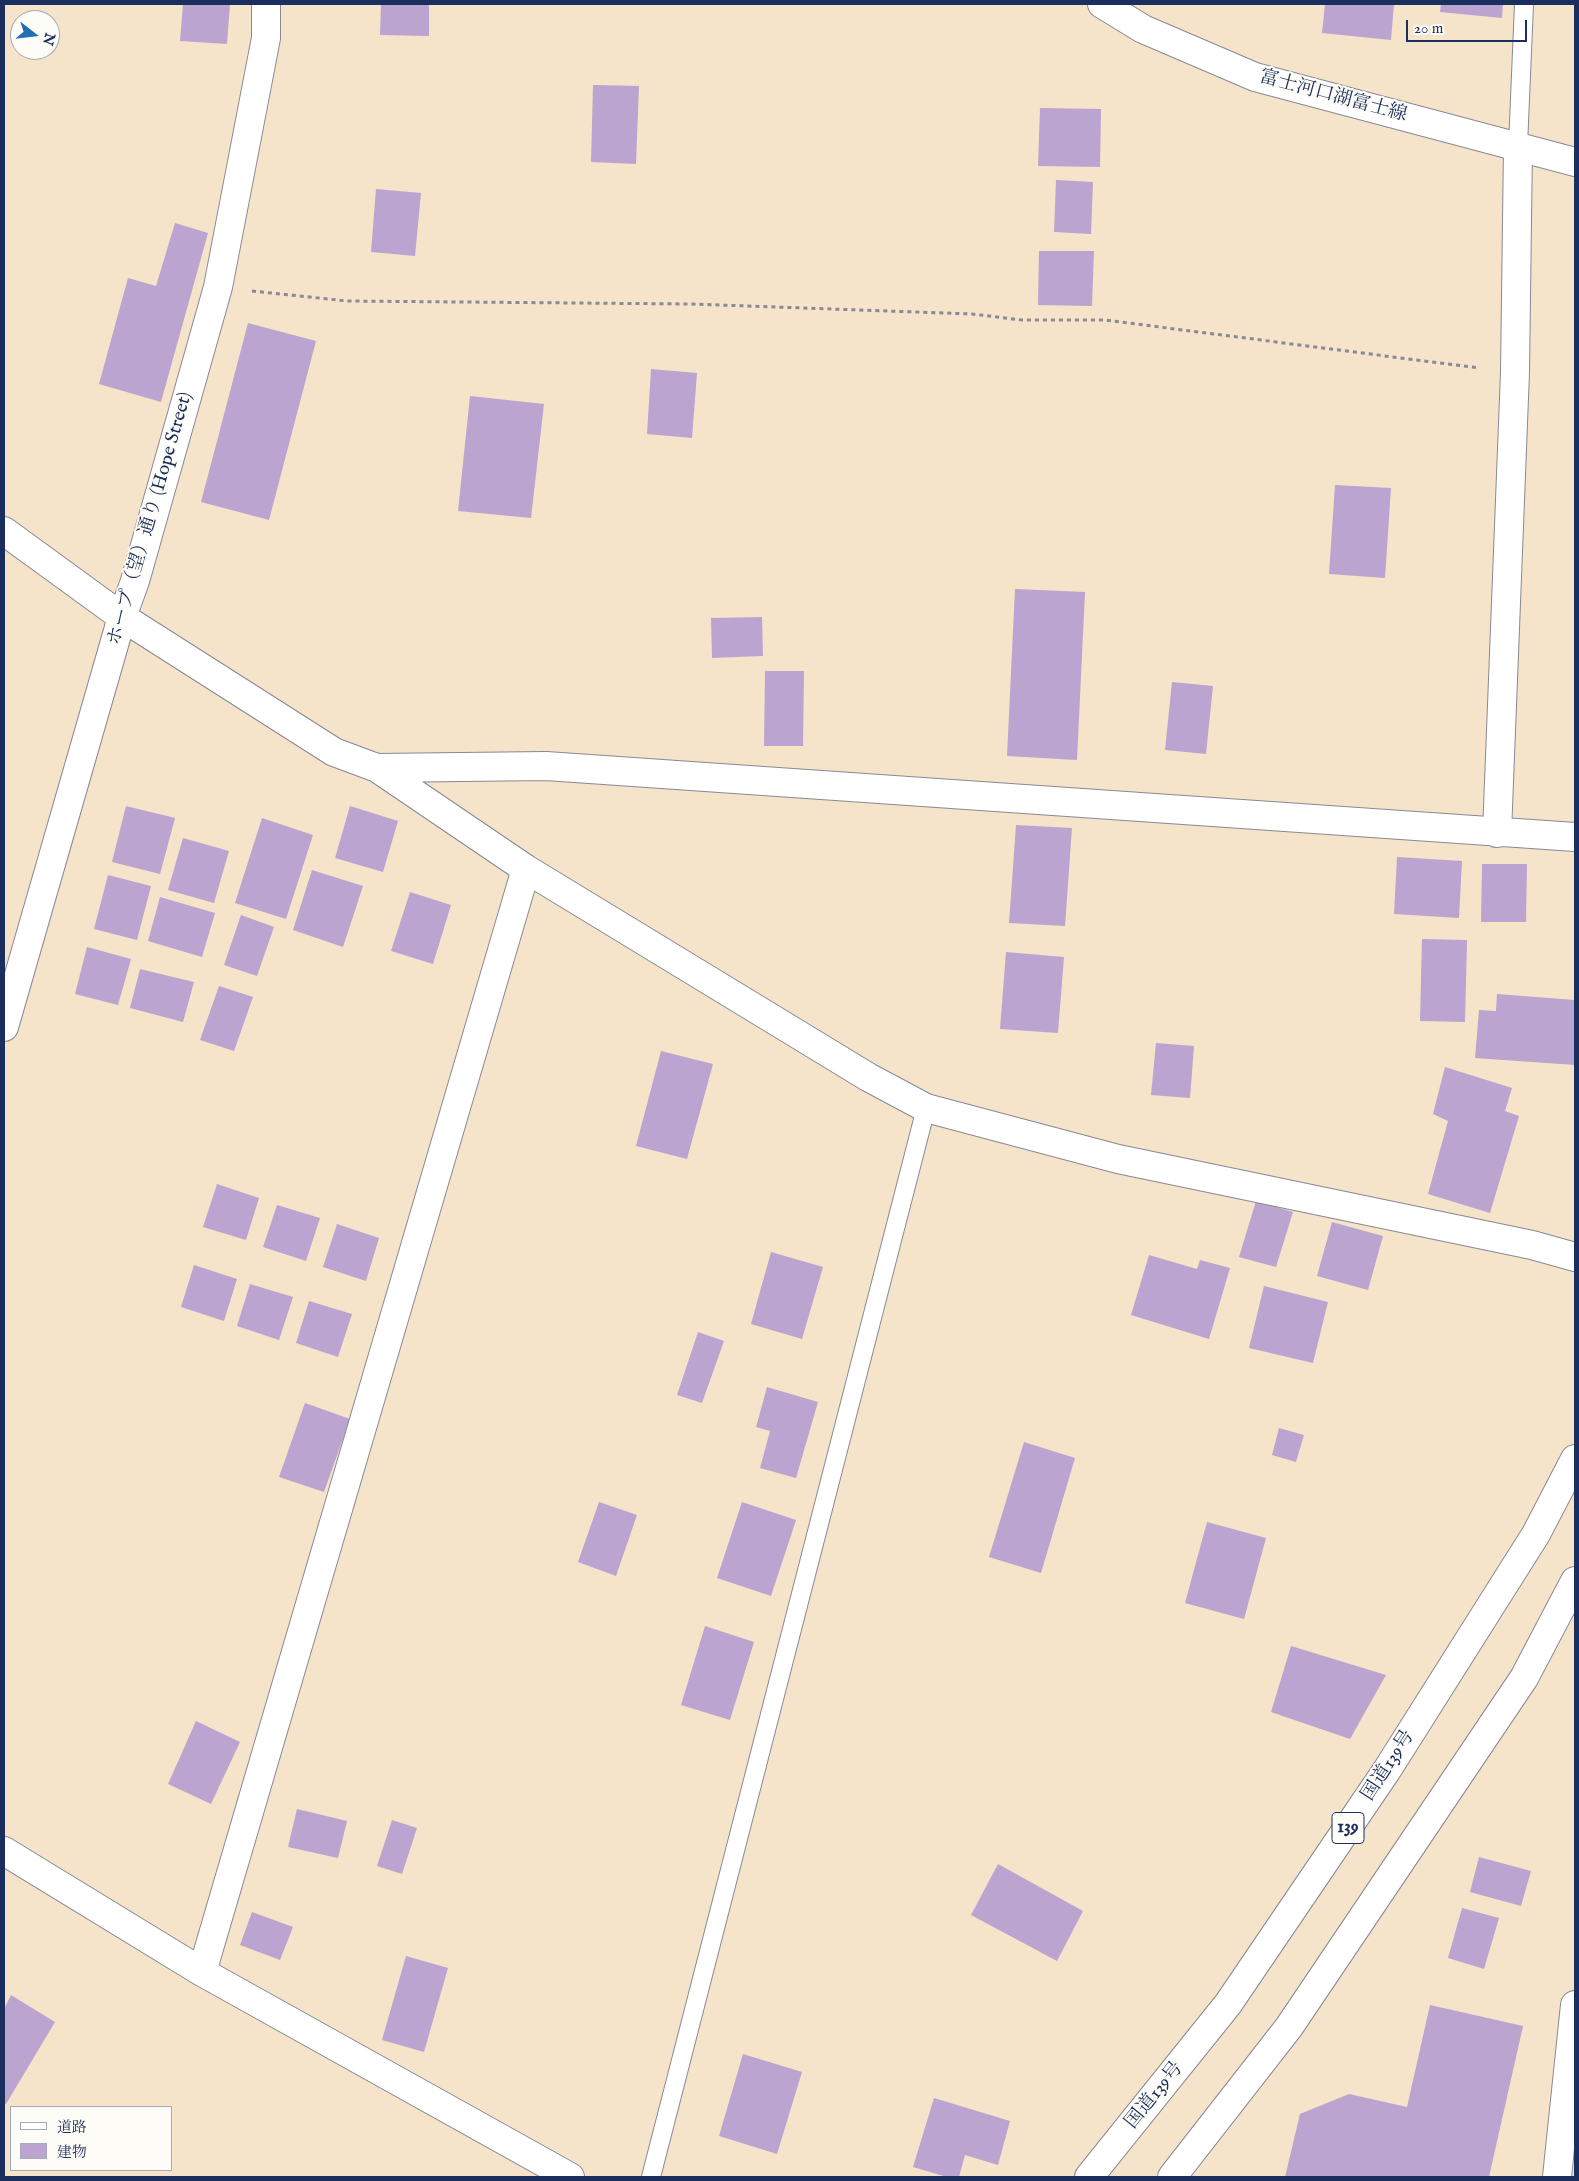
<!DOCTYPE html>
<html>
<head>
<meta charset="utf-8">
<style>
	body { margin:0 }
	#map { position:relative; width:1579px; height:2181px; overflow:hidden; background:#f5e3ca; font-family:"IM FELL English","Noto Serif JP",serif }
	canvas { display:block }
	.frame { position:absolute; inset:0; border:5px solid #1b2f5e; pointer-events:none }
	.legend { position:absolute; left:10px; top:2106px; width:162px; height:65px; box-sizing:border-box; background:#fdfcf7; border:1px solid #a3aaba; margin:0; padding:6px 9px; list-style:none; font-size:15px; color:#1b2f5e }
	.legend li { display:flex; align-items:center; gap:10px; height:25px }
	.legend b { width:25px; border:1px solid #a3aaba }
	.north { position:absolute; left:10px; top:10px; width:50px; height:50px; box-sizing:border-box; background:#fdfcf7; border:1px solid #a3aaba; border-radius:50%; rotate:106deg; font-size:14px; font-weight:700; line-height:20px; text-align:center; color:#1b2f5e }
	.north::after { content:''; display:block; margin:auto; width:18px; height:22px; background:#1f6fb2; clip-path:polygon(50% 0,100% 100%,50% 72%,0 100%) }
	.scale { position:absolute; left:1406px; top:20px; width:121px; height:22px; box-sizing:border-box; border:2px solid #1b2f5e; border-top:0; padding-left:6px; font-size:15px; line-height:18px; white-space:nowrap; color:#1b2f5e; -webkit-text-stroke:4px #fdfcf7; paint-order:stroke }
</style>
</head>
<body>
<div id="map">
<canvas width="1579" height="2181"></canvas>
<div class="frame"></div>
<ul class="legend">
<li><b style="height:6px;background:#fff"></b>道路</li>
<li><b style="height:14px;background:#bba4cf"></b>建物</li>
</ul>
<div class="north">N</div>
<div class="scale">20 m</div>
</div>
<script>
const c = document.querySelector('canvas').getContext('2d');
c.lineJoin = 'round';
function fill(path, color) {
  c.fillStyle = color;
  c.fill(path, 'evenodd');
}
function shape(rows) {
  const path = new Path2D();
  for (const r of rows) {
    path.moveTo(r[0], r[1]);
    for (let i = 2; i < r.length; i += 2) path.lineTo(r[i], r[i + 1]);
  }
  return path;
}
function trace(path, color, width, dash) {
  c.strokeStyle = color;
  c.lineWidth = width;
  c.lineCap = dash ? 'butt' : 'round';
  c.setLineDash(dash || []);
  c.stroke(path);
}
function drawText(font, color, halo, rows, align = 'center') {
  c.font = font + ' "IM FELL English","Noto Serif JP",serif';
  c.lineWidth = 4;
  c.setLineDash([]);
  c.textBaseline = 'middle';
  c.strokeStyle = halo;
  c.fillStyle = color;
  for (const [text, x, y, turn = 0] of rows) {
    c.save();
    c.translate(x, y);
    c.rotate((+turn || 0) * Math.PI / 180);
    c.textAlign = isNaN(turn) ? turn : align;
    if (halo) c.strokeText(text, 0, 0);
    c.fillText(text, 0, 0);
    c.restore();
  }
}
const building = shape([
	[183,4,230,4,227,44,180,41],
	[381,4,429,4,429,36,380,35],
	[1325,4,1394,4,1391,40,1322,33],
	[1441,4,1503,4,1502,18,1440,12],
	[593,85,639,86,636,164,591,162],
	[1040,108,1101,109,1100,167,1038,166],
	[1056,180,1093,182,1091,234,1054,232],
	[376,189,421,193,415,256,371,252],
	[175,223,208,233,161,402,99,384,128,278,156,286],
	[1039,251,1094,251,1092,306,1038,305],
	[248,323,316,341,269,520,201,502],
	[651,369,697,373,692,438,647,434],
	[470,396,544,404,531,518,458,511],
	[1335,485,1391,488,1385,578,1329,574],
	[1015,589,1085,592,1077,760,1007,756],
	[762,617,763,656,712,658,711,618],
	[765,671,804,671,803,746,764,746],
	[1172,682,1213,686,1206,754,1165,750],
	[126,806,175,818,160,874,112,862],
	[350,806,398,821,383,872,335,858],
	[262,818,313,835,286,919,235,903],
	[1016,825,1072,828,1065,926,1009,923],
	[183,838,229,851,214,903,168,890],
	[1397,857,1462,861,1459,918,1394,914],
	[1482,864,1527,864,1526,922,1481,922],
	[312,870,363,886,343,947,293,930],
	[108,875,151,886,137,940,94,929],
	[410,892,451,905,433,964,391,951],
	[160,897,215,913,202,957,148,941],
	[241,915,274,927,257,976,224,965],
	[1422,939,1467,940,1465,1022,1420,1021],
	[87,947,131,959,118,1005,75,994],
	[1006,952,1064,957,1058,1033,1000,1029],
	[140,969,194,982,183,1022,130,1008],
	[219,986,253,997,234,1051,200,1040],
	[1497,994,1575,1000,1575,1065,1475,1058,1479,1010,1496,1011],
	[1156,1043,1194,1046,1190,1098,1151,1095],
	[661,1051,713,1064,687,1159,636,1146],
	[1445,1067,1512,1088,1505,1111,1519,1116,1490,1213,1428,1194,1448,1121,1433,1114],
	[217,1184,259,1198,246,1240,203,1227],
	[1256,1201,1293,1212,1276,1267,1239,1257],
	[277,1205,320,1218,306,1261,263,1247],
	[1332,1222,1383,1236,1368,1290,1317,1276],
	[337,1224,379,1238,366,1281,323,1267],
	[771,1252,823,1267,802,1339,751,1324],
	[1149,1255,1197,1269,1200,1260,1230,1268,1209,1339,1131,1315],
	[194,1265,237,1279,224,1321,181,1307],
	[250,1284,293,1297,279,1340,237,1326],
	[1264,1286,1328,1302,1313,1363,1249,1348],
	[309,1301,352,1314,338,1357,296,1343],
	[698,1332,724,1341,702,1403,677,1395],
	[767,1387,818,1402,796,1478,760,1468,770,1431,756,1427],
	[305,1403,350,1419,324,1492,279,1477],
	[1279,1428,1304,1435,1296,1462,1272,1455],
	[1024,1442,1075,1458,1041,1573,989,1557],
	[599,1502,637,1515,616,1576,578,1562],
	[742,1502,796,1520,771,1596,717,1578],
	[1207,1522,1266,1538,1244,1619,1185,1603],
	[705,1626,754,1642,730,1720,681,1705],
	[1291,1646,1386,1675,1350,1739,1271,1712],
	[196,1721,240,1742,211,1804,168,1784],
	[297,1809,347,1821,338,1858,288,1847],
	[392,1820,417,1828,402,1874,377,1866],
	[1479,1857,1531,1871,1521,1906,1470,1892],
	[998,1864,1083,1911,1057,1961,971,1915],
	[1462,1908,1499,1918,1484,1969,1448,1958],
	[252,1912,293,1927,280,1960,240,1945],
	[406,1956,448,1968,424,2052,382,2040],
	[11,1995,55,2022,6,2104,4,2103,4,2009],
	[1430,2005,1523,2026,1489,2177,1285,2177,1300,2114,1349,2094,1407,2107],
	[743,2054,802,2072,777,2154,719,2136],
	[934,2098,1010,2121,998,2165,965,2155,959,2177,947,2177,913,2167]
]);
const path = shape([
	[252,291,347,301,691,304,972,314,1022,320,1105,320,1479,368]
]);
const lane = shape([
	[1518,146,1524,4],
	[651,2177,926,1108]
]);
const street = shape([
	[4,531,122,617,334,752,377,768,526,869,868,1077,926,1108,1118,1159,1532,1245,1575,1257],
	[377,768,546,766,1575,837],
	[1497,833,1515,372,1518,146],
	[4,1027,122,617,135,581,218,287,266,38,266,4],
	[4,1851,202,1972,570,2177],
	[202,1972,526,869],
	[1557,2177,1575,2005]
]);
const secondary = shape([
	[1102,4,1143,29,1255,77,1575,162]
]);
const highway = shape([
	[1089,2177,1228,2004,1387,1770,1536,1534,1575,1459],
	[1172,2177,1289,2027,1524,1678,1575,1581]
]);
const shields = [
	[1348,1828,32]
];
const shieldNames = [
	["139",1348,1828]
];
const streetNames = [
	["富士河口湖富士線",1333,97,15],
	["ホープ（望）通り (Hope Street)",151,519,-74],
	["国道139号",1389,1766,-57],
	["国道139号",1155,2096,-51]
];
fill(building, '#bba4cf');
trace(lane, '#888994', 20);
trace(street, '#888994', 30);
trace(secondary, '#888994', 30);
trace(highway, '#888994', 30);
trace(path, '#888994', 3, [4, 4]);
trace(lane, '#fff', 18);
trace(street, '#fff', 28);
trace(secondary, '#fff', 28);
trace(highway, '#fff', 28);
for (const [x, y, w] of shields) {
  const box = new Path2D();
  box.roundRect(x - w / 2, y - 15.5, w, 31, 4);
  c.fillStyle = '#fdfcf7';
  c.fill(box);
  trace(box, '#1b2f5e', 1);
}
drawText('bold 18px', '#1b2f5e', null, shieldNames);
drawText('19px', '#1b2f5e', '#fdfcf7', streetNames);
</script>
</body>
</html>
